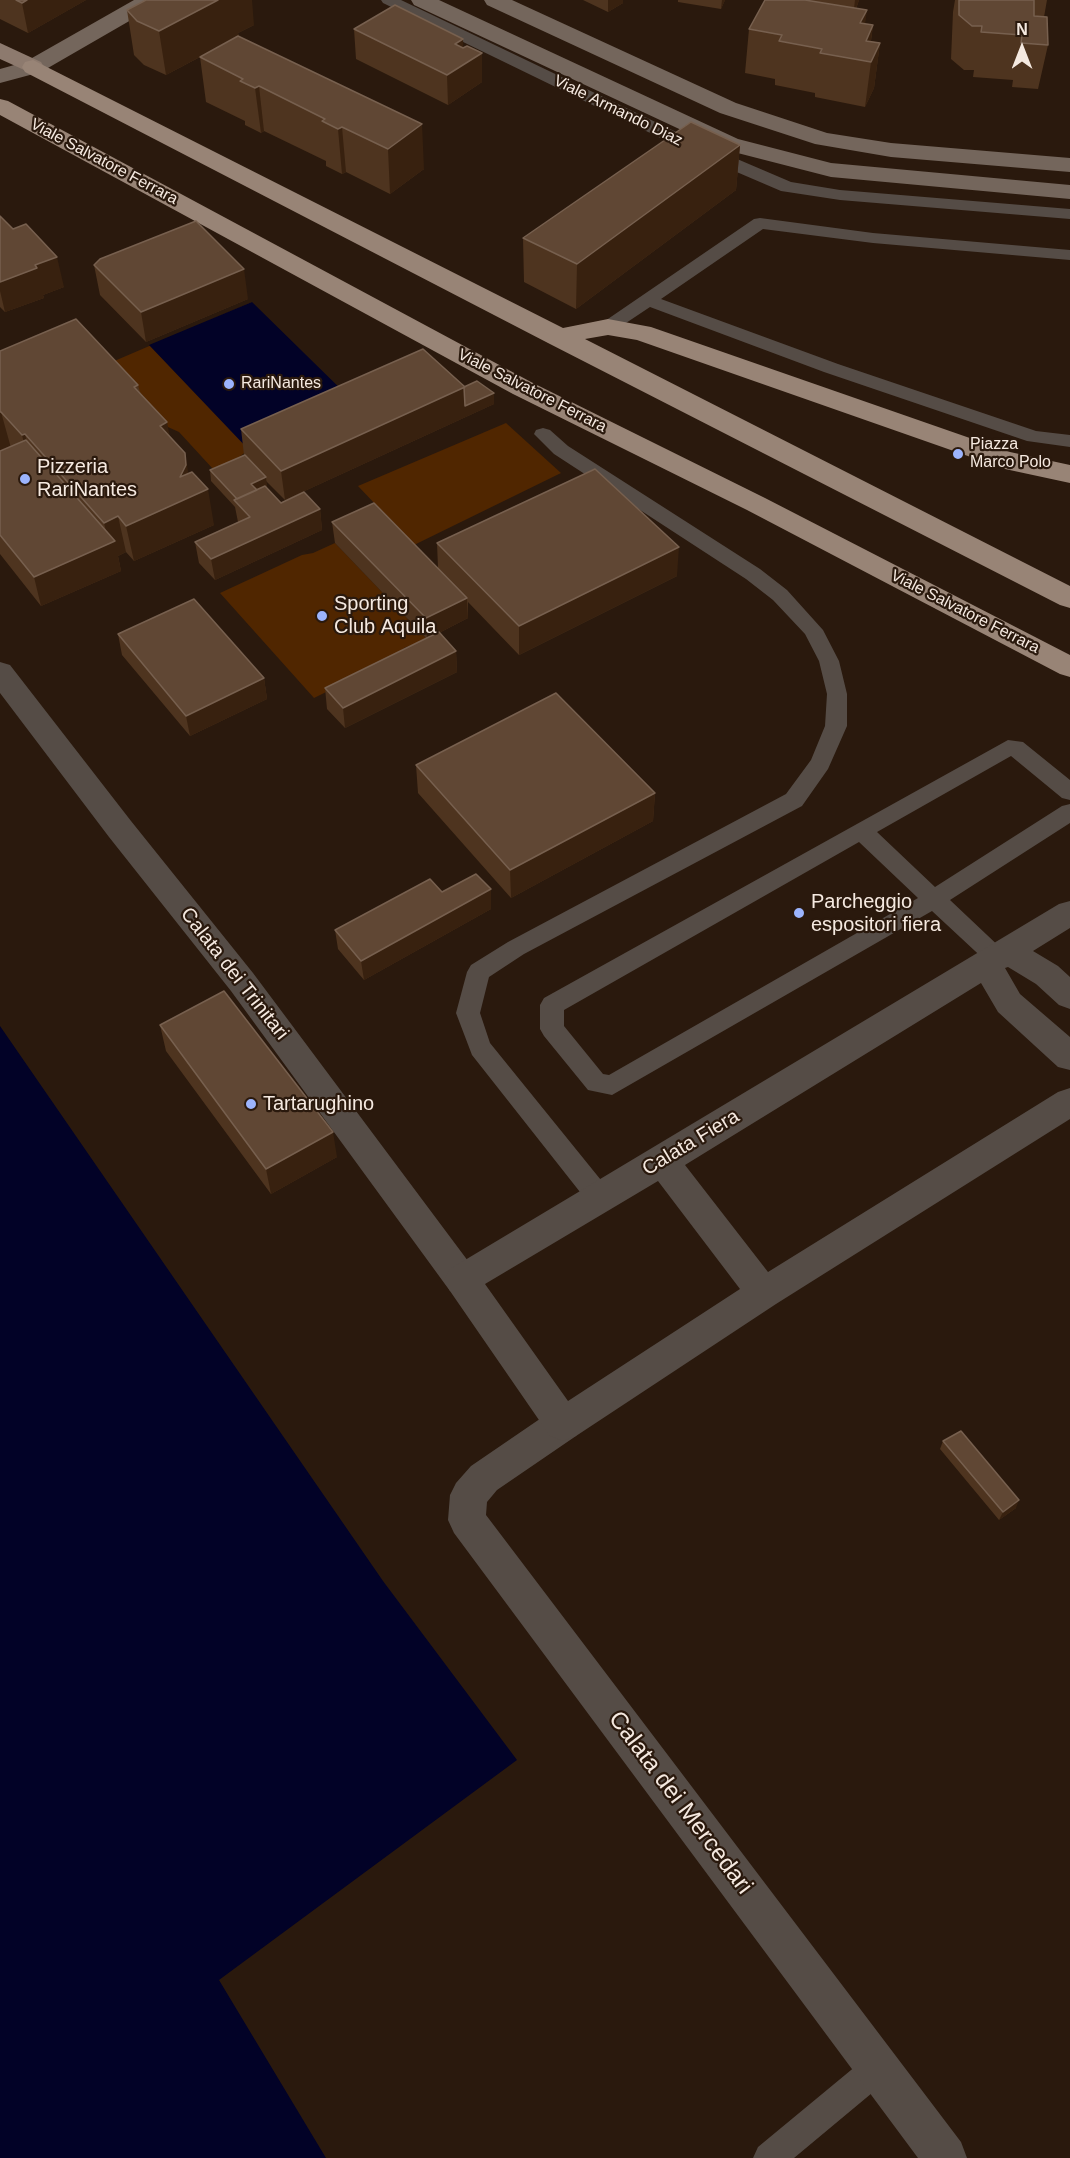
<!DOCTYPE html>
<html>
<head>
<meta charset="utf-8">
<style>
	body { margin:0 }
	#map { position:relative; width:1070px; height:2158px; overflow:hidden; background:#2a190d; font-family:Helvetica,sans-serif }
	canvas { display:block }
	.north { position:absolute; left:992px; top:18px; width:60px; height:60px; -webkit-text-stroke:4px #2a190d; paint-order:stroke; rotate:0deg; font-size:16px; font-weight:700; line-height:24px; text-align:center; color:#f5e9e0 }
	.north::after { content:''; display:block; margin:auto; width:21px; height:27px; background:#f5e9e0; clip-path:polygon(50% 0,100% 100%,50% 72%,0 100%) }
</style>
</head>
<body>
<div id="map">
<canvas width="1070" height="2158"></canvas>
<div class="north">N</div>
</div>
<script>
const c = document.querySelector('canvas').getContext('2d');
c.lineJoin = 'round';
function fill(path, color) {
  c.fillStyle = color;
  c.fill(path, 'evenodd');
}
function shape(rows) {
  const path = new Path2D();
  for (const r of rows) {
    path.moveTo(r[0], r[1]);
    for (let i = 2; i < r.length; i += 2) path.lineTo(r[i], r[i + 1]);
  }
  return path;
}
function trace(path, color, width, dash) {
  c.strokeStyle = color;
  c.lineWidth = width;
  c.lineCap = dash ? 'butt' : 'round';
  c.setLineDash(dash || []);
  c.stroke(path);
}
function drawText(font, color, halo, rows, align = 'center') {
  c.font = font + ' Helvetica,sans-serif';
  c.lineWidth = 4.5;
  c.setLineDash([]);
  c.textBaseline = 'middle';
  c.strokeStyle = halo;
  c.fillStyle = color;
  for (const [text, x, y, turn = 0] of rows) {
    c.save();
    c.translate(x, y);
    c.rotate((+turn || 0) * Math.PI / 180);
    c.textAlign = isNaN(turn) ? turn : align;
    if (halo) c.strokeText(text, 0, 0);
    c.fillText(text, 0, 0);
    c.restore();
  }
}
const green = shape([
	[252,302,249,449,237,459,213,469,179,432,159,423,105,365],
	[506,423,561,473,414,545,358,486],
	[335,543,427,639,404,648,397,657,314,698,220,593,302,555,313,553]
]);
const water = shape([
	[252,302,355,403,249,450,149,345],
	[0,1026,383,1581,517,1760,219,1980,326,2158,0,2158]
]);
const service = shape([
	[381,0,401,0,695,141,791,182,840,190,1070,209,1070,219,840,200,781,191,683,149,383,3,381,0],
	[760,218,873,233,1070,250,1070,260,873,243,763,229,661,299,838,364,1036,431,1070,435,1070,447,1027,441,824,372,650,307,614,331,602,331,599,327,602,323,754,219,760,218],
	[543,428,550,430,568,446,760,569,787,590,823,630,839,661,847,694,847,726,828,769,802,806,524,954,489,977,480,1013,490,1043,609,1190,612,1198,609,1206,600,1209,591,1206,472,1055,456,1013,467,972,471,965,508,942,786,794,811,760,825,726,827,694,819,661,805,634,773,600,746,579,554,454,534,434,536,430,543,428],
	[1008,740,1023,742,1070,780,1070,800,1062,798,1011,756,877,832,935,887,1062,806,1070,804,1070,823,950,900,1005,952,1009,958,1005,964,997,967,989,964,932,911,612,1095,588,1090,544,1036,540,1029,540,1005,544,998,1008,740],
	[859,842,918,898,609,1075,603,1074,564,1026,564,1010,859,842],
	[879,2051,890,2056,895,2067,890,2078,794,2158,753,2158,758,2147,868,2056,879,2051]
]);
const minor = shape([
	[0,662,10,665,131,821,253,973,474,1269,480,1280,474,1291,462,1296,450,1291,231,991,109,837,0,693,0,662],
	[563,1407,576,1412,581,1424,576,1436,497,1490,487,1502,486,1515,961,2142,967,2158,918,2158,454,1533,448,1520,450,1495,456,1483,471,1466,550,1412,563,1407]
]);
const tertiary = shape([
	[1070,901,1070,928,1033,951,1058,966,1070,977,1070,1009,1059,1005,1036,984,1008,967,1005,968,1020,994,1070,1037,1070,1070,1058,1067,998,1012,981,983,685,1165,768,1272,1058,1092,1070,1088,1070,1119,776,1304,576,1436,563,1441,550,1436,450,1291,444,1280,450,1269,1059,904,1070,901],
	[658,1181,740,1289,568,1401,485,1284,658,1181]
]);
const secondary = shape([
	[134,0,160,0,157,5,41,72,0,83,0,69,25,62,134,0],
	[411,0,439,0,738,139,831,163,1070,185,1070,199,831,177,722,149,414,5,411,0],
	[484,0,512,0,736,103,827,133,891,143,1070,158,1070,172,891,157,815,144,720,113,487,5,484,0]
]);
const primary = shape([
	[0,43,41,62,44,67,41,72,33,74,0,59,0,43]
]);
const trunk = shape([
	[33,60,563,328,608,319,651,327,1010,452,1070,465,1070,483,1005,469,637,340,608,335,585,339,1070,586,1070,608,1060,605,548,343,25,72,22,67,25,62,33,60],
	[0,99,8,101,531,382,765,498,1070,655,1070,677,1060,674,747,510,513,394,0,115,0,99]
]);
const wall = shape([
	[0,0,86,0,28,33,0,19],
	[583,0,623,0,623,3,608,12],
	[678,0,725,0,721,9,678,2],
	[765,0,859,0,856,9,865,24,873,25,871,41,880,43,874,88,865,107,815,97,815,93,775,85,775,79,745,73,749,29],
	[955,0,1047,0,1044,17,1048,45,1038,89,1012,87,1013,80,973,77,974,70,964,70,951,59,953,12],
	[127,10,254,25,238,33,239,36,424,169,390,194,346,172,342,174,326,166,326,161,264,131,261,133,245,125,245,121,206,102,200,57,217,48,166,75,144,65,134,55],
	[354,29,464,48,482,53,482,82,448,105,356,59],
	[740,145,736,190,576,309,524,282,523,238],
	[0,216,64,287,43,295,44,298,5,312,0,307],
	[94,265,248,299,146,342,100,295],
	[0,351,138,385,140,392,170,437,214,525,134,561,126,552,118,556,121,571,41,606,0,554],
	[464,387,494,393,494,404,285,500,266,481,267,488,281,503,320,509,322,530,215,580,199,563,195,542,238,522,235,507,211,481,210,470,244,455,241,429],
	[332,522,438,568,437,543,677,576,519,655,468,602,468,618,439,633,456,651,457,672,345,728,327,709,325,688,426,638,335,543],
	[118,634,264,678,267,699,190,736,122,655],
	[416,765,655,793,653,821,511,898,418,793],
	[442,892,491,909,364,980,338,949,335,930],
	[160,1025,337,1157,271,1194,166,1051],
	[943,1441,1016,1508,999,1520,940,1449]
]);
const shadedWall = shape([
	[27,0,86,0,28,33,22,3],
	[218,0,252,0,254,25,238,33,239,36,166,75,159,31],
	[608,0,623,0,623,3,608,12],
	[722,0,725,0,721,9],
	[855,0,859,0,853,17],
	[867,10,861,55,860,23],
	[873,25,868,62,866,41],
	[463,39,464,64,482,53,482,82,448,105,447,75,455,44],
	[880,43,874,88,865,107,871,62],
	[259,86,264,131,261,133,255,88],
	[422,124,424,169,390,194,388,149],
	[342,127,346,172,342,174,338,129],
	[740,145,736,190,576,309,577,264],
	[57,257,64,287,43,295,44,298,5,312,0,291,0,282,35,265],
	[244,269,248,299,146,342,141,312],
	[465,387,494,393,494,404,285,500,281,471],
	[0,412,1,412,11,448,0,453],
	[167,422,174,458,160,426],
	[25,434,34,470,31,471,22,435],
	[185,453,191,490,208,489,214,525,134,561,126,526,180,477],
	[266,477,267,488,252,495,251,484],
	[320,509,322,530,215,580,211,559],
	[118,516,126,552,118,556,121,571,41,606,34,577,109,544,104,523],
	[679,547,677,576,519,655,519,626],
	[467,598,468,618,427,639,426,618],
	[456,651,457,672,345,728,343,708],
	[264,678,267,699,190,736,186,716],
	[655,793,653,821,511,898,510,870],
	[491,889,491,909,364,980,361,961],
	[333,1132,337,1157,271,1194,266,1169],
	[1019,1500,1016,1508,999,1520,1003,1512]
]);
const building = shape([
	[16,0,27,0,22,3,16,0],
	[146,0,218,0,159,31,137,21,127,10,146,0],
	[765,0,805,0,867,10,860,23,873,25,866,41,880,43,871,62,820,53,822,49,779,41,782,35,749,29,765,0],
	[959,0,1034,0,1034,16,1047,17,1048,45,1021,43,1022,35,981,32,982,26,972,26,959,15,959,0],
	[395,5,463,39,455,44,463,48,467,46,482,53,447,75,354,29,395,5],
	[238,36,422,124,388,149,342,127,338,129,322,121,325,119,259,86,255,88,240,81,243,79,200,57,238,36],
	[691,122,740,145,577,264,523,238,691,122],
	[0,216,13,229,26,224,57,257,35,265,37,268,0,282,0,216],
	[196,221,244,269,141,312,94,265,100,259,196,221],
	[76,319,138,385,134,387,167,422,160,426,185,453,186,465,180,477,192,472,208,489,126,526,118,516,104,523,25,434,22,435,1,412,0,412,0,351,76,319],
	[423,349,465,387,281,471,241,429,423,349],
	[477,381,494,393,465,406,464,387,477,381],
	[26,440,115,541,34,577,0,535,0,451,26,440],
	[245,455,266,477,251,484,257,490,237,499,210,470,245,455],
	[595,469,679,547,519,626,437,543,595,469],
	[265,486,281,503,304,492,320,509,211,559,195,542,250,517,234,500,265,486],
	[374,503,467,598,426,618,332,522,374,503],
	[194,599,264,678,186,716,118,634,194,599],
	[439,632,456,651,343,708,325,688,439,632],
	[556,693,655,793,510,870,416,765,556,693],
	[476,874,491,889,361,961,335,930,430,879,442,892,476,874],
	[224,991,333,1132,266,1169,160,1025,224,991],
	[961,1431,1019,1500,1003,1512,943,1441,961,1431]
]);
const markers = [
	[229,384,6,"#9cb4fd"],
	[958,454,6,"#9cb4fd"],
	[25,479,6,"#9cb4fd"],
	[322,616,6,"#9cb4fd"],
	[799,913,6,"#9cb4fd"],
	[251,1104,6,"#9cb4fd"]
];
const farStreetnames = [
	["Viale Armando Diaz",618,111,26],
	["Viale Salvatore Ferrara",104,162,28],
	["Viale Salvatore Ferrara",532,391,27],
	["Viale Salvatore Ferrara",965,612,27]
];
const farPoinames = [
	["RariNantes",241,384],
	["Piazza",970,445],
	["Marco Polo",970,463]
];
const poiNames = [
	["Pizzeria",37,467],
	["RariNantes",37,490],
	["Sporting",334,604],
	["Club Aquila",334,627],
	["Parcheggio",811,902],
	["espositori fiera",811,925],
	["Tartarughino",263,1104]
];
const streetNames = [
	["Calata dei Trinitari",234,974,52],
	["Calata Fiera",691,1143,-31]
];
const nearStreetnames = [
	["Calata dei Mercedari",680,1803,53]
];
fill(green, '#502600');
fill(water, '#020227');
fill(service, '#554c46');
fill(minor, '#554c46');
fill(tertiary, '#554c46');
fill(secondary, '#74665c');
fill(primary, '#8d7a6e');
fill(trunk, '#988476');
fill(wall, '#4e341f');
fill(shadedWall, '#38210f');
fill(building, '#604734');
trace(building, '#77604f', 1.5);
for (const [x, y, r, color] of markers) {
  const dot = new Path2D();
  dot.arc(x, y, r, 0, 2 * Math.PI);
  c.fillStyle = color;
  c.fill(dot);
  trace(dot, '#2a190d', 2);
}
drawText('16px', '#f5e9e0', '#2a190d', farStreetnames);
drawText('16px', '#f5e9e0', '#2a190d', farPoinames, 'left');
drawText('20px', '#f5e9e0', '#2a190d', poiNames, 'left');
drawText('20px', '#f5e9e0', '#2a190d', streetNames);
drawText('24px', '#f5e9e0', '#2a190d', nearStreetnames);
</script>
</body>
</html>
